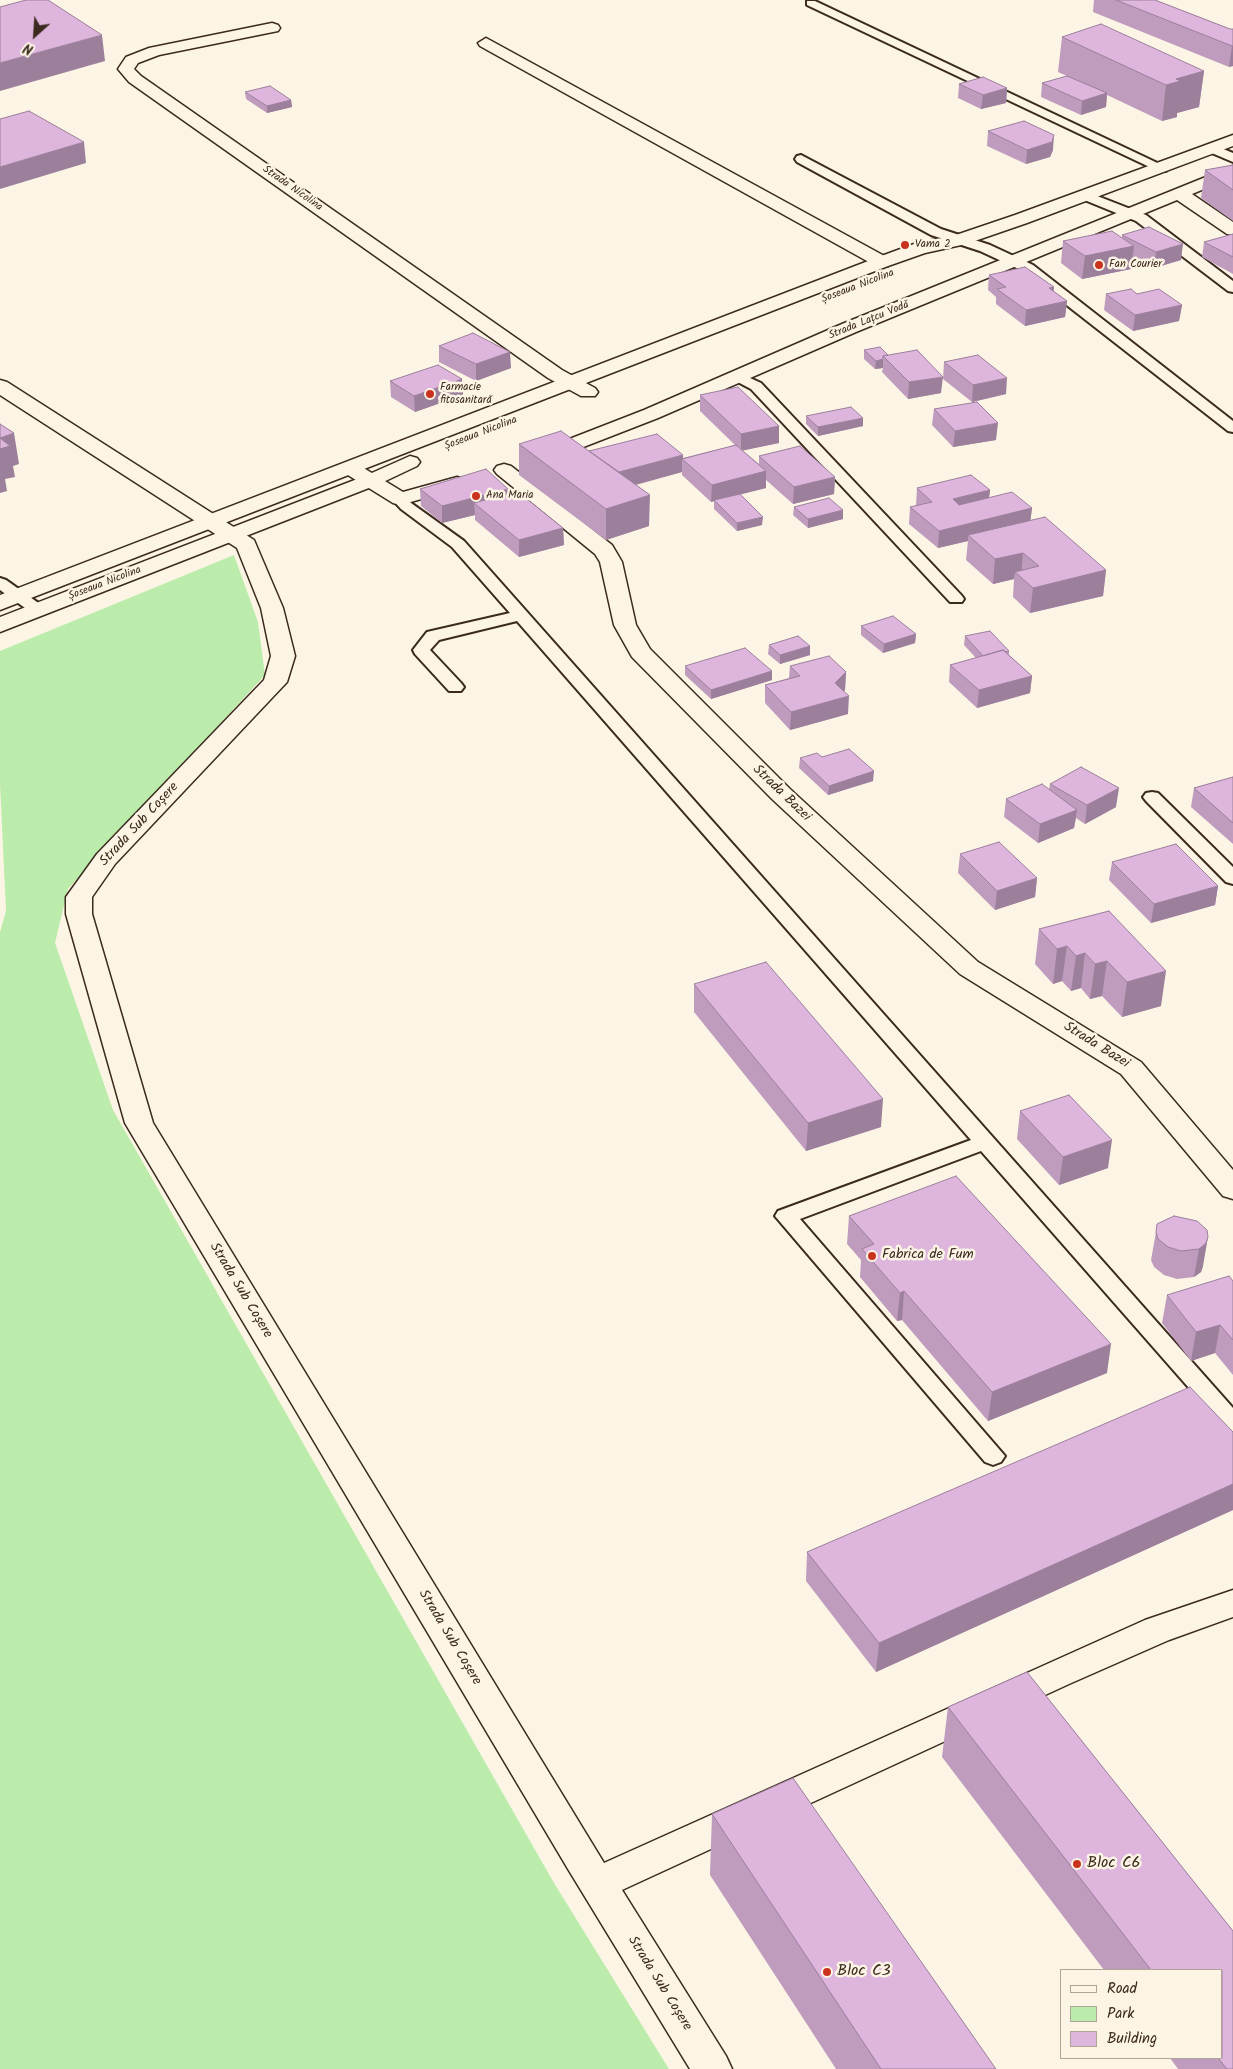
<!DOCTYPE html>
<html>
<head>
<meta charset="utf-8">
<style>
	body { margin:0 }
	#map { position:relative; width:1233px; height:2069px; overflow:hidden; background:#fcf5e5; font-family:Kalam,sans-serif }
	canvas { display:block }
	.legend { position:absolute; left:1060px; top:1969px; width:162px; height:90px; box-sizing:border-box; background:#fcf5e5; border:1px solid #afa495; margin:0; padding:6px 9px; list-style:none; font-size:15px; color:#3b2a1e }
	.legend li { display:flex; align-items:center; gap:10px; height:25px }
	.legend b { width:25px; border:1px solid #afa495 }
	.north { position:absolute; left:10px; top:10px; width:50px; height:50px; -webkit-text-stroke:4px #fcf5e5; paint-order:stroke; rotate:206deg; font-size:14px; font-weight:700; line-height:20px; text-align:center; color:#3b2a1e }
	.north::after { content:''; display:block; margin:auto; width:18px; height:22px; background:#3b2a1e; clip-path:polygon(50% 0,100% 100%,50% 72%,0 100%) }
</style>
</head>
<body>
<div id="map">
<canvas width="1233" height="2069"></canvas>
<ul class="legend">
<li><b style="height:6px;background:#fcf5e5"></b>Road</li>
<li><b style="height:14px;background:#bcecab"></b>Park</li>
<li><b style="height:14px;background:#deb5dd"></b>Building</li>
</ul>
<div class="north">N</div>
</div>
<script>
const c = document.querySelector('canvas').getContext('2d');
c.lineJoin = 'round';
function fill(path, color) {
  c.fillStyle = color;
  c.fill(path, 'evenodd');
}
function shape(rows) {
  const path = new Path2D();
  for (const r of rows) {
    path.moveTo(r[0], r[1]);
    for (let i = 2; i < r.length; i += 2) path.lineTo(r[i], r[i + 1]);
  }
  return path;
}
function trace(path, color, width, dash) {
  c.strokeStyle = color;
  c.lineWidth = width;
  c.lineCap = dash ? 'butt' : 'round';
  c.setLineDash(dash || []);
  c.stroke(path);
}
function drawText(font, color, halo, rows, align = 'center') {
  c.font = font + ' Kalam,sans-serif';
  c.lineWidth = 5;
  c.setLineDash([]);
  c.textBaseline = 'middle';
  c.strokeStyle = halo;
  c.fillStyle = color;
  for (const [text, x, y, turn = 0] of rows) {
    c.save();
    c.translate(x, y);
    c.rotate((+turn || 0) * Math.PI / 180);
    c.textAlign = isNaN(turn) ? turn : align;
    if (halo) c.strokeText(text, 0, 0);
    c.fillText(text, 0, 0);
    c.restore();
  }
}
const green = shape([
	[234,555,258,622,265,675,68,889,55,943,113,1110,554,1883,669,2069,0,2069,0,932,6,911,0,784,0,651]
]);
const lane = shape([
	[807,1,815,1,1168,168,1166,171,1158,171,807,5,807,1],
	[1211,144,1233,153,1233,162,1207,151,1205,148,1211,144],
	[801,155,941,229,990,245,1033,265,1233,421,1233,432,1228,431,1023,271,980,251,931,235,797,162,795,159,797,156,801,155],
	[1087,192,1146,215,1233,281,1233,292,1228,291,1136,221,1082,199,1081,196,1087,192],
	[737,372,761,383,962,596,964,599,962,602,950,602,751,389,732,379,730,376,737,372],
	[400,494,405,496,411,503,464,541,527,612,1233,1408,1233,1432,1225,1429,981,1151,800,1219,1005,1456,1001,1462,993,1465,985,1462,775,1216,778,1211,971,1140,517,621,439,640,430,650,461,683,464,687,461,691,449,691,415,654,413,650,427,632,510,613,452,547,401,509,392,499,400,494],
	[0,578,6,580,44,607,46,610,44,613,32,613,0,590,0,578],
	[1152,792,1158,793,1233,867,1233,884,1226,882,1146,801,1143,797,1146,793,1152,792]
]);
const street = shape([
	[272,23,278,25,280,28,278,31,159,55,138,63,134,69,141,76,562,370,595,388,598,392,595,396,581,396,548,378,129,82,118,69,126,57,149,48,272,23],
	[486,38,888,258,891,262,888,266,876,266,480,46,478,43,486,38],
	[1233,166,1233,177,1192,194,1233,222,1233,235,1227,234,1177,200,856,332,658,418,550,460,543,462,536,460,533,456,536,452,644,410,842,324,1233,166],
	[0,380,7,382,254,540,283,608,295,656,287,682,115,864,92,897,92,914,153,1123,604,1863,1145,1620,1233,1590,1233,1617,1169,1640,1069,1684,622,1890,726,2056,732,2069,690,2069,568,1869,125,1123,66,914,66,897,97,854,264,680,271,656,261,608,237,548,0,395,0,380],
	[350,462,357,464,403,492,457,477,464,479,467,483,464,487,400,505,393,503,343,472,340,468,343,464,350,462],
	[504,464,511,466,612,545,622,562,636,625,650,649,790,789,978,962,1141,1062,1233,1170,1233,1199,1223,1196,1121,1074,960,974,772,799,632,657,614,625,600,562,595,554,497,474,494,470,497,466,504,464]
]);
const secondary = shape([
	[1233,135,1233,146,1027,223,966,244,925,253,888,266,0,610,0,595,876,258,914,244,956,235,1015,215,1233,135],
	[410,456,417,458,420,462,417,466,379,484,0,632,0,617,365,476,410,456]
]);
const wall = shape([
	[1094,0,1155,0,1230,29,1233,29,1233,66,1229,67,1093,12],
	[1062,37,1204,71,1199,107,1177,113,1177,117,1162,121,1107,95,1106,107,1081,115,1041,97,1042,83,1067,76,1058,72],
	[959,84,1007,88,1006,103,981,109,958,98],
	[245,92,291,100,292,107,267,113,246,99],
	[988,131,1053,150,1050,157,1026,164,987,146],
	[1233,165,1233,221,1201,198,1205,170],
	[1233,234,1233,274,1202,257,1204,242],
	[1122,235,1181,260,1154,268,1133,257,1131,269,1082,279,1061,263,1063,241,1122,238],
	[989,275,1054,292,1067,301,1065,317,1025,326,996,304,996,297,988,290],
	[1106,294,1182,305,1179,321,1133,331,1104,310],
	[439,346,511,368,476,381,439,362],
	[864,350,888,355,941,393,908,399,882,372,883,368,875,369,864,359],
	[944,362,1006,394,972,402,943,379],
	[462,379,463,395,415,412,391,397,390,381],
	[700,395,779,443,742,450,759,464,759,456,835,477,834,494,793,504,766,480,766,488,740,494,762,525,737,531,714,509,714,501,711,502,682,475,682,472,636,485,649,526,606,540,519,475,519,444,589,451,683,455,683,458,735,445,700,411],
	[934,409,996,440,953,447,932,425],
	[806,416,863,426,818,436,806,424],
	[917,488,990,490,989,497,1032,508,1030,521,1106,570,1103,596,1030,613,1013,597,1014,579,993,584,966,560,968,541,938,548,909,524,910,507,916,506],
	[420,489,508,494,563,528,564,545,519,557,475,520,475,515,442,523,421,506],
	[794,507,843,519,808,528,793,515],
	[861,626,916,634,915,643,883,653,861,635],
	[965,636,1009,651,1009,655,1032,676,1030,693,977,708,949,682,950,665,976,658,964,645],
	[769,645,810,655,780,664,768,654],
	[685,666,772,671,772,680,711,699,685,675],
	[790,666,846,672,845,690,844,691,848,714,790,730,765,703,765,685,789,678],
	[822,757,873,781,828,795,799,768,800,758],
	[1233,777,1233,844,1191,807,1194,788],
	[1050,784,1116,807,1085,824,1076,818,1074,828,1038,843,1004,817,1006,799,1049,790],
	[960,854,1037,878,1035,897,995,910,958,873],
	[1112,862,1218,886,1215,905,1151,923,1109,880],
	[1109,911,1161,1006,1122,1017,1102,996,1090,999,1081,988,1071,991,1062,981,1053,984,1035,964,1039,929],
	[694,984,881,1127,806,1151,694,1012],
	[1020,1111,1108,1168,1059,1185,1017,1139],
	[849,1216,1107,1373,988,1421,902,1320,897,1321,860,1277,861,1260,847,1244],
	[1197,1221,1203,1266,1201,1272,1194,1277,1177,1279,1164,1275,1154,1267,1151,1260,1156,1232],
	[1233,1281,1233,1375,1215,1353,1191,1361,1162,1323,1167,1295],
	[1233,1432,1233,1510,876,1672,806,1581,807,1552],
	[1027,1672,1233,1931,1233,2069,1178,2069,1170,2058,1222,2058,1222,1970,1104,1970,942,1757,948,1707],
	[712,1814,996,2069,836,2069,710,1875]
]);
const shadedWall = shape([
	[102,35,105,61,0,91,0,63],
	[1232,46,1233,46,1233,66,1229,67],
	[1204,71,1199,107,1177,113,1177,117,1162,121,1166,85,1176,79],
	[1007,88,1006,103,981,109,983,95],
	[1107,93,1106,107,1081,115,1082,101],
	[291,100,292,107,267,113,267,106],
	[1054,135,1053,150,1050,157,1026,164,1027,150],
	[84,142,86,163,0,189,0,167],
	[1183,244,1181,260,1154,268,1156,252],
	[1134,246,1131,269,1082,279,1085,256],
	[1054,287,1053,303,1049,288],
	[1067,301,1065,317,1025,326,1026,310],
	[1182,305,1179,321,1133,331,1135,315],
	[510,352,511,368,476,381,476,364],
	[883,359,883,368,875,369,876,361],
	[943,377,941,393,908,399,909,382],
	[1007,378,1006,394,972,402,973,385],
	[462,379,463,395,415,412,414,396],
	[863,418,863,426,818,436,818,427],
	[998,423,996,440,953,447,955,431],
	[779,426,779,443,741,451,741,434],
	[14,433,19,464,13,466,15,477,5,479,7,491,0,493,0,438],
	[683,455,683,459,682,459,682,472,612,491,612,474],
	[766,471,766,488,711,502,712,485],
	[835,477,834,494,793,504,794,487],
	[508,489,509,506,474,503,475,515,442,523,442,506],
	[990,490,988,507,951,516,953,499],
	[650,495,649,526,606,540,606,509],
	[1032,508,1030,525,968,535,968,541,938,548,939,531],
	[843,510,843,519,808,528,808,519],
	[763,517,762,525,737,531,737,523],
	[563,528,564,545,519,557,519,540],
	[1023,553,1021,577,1015,572,1014,579,993,584,995,559],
	[1106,570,1103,596,1030,613,1033,588],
	[916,634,915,643,883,653,884,644],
	[810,646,810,655,780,664,780,655],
	[772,671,772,680,711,699,711,690],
	[846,672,845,690,835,700,849,696,848,714,790,730,791,712,835,683],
	[1032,676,1030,693,977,708,979,690],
	[874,771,873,781,828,795,829,786],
	[1119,788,1116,807,1085,824,1087,805],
	[1077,810,1074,828,1038,843,1040,824],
	[1037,878,1035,897,995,910,997,891],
	[1218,886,1215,905,1151,923,1154,904],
	[1067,946,1062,981,1053,984,1057,949],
	[1085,953,1081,988,1071,991,1076,956],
	[1107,961,1102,996,1090,999,1095,964],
	[1166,971,1161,1006,1122,1017,1127,982],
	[883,1099,881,1127,806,1151,808,1123],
	[1112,1140,1108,1168,1059,1185,1063,1157],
	[1208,1237,1203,1266,1201,1272,1194,1277,1199,1249],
	[904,1291,902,1320,897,1321,900,1293],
	[1220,1325,1215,1353,1191,1361,1196,1332],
	[1111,1344,1107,1373,988,1421,992,1392],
	[1233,1484,1233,1510,876,1672,879,1643]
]);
const building = shape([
	[26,0,48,0,102,35,0,63,0,7,26,0],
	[1116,0,1155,0,1230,29,1233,29,1233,46,1232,46,1116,0],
	[1101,24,1204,71,1176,79,1181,81,1166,85,1062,37,1101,24],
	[1067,76,1107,93,1082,101,1042,83,1067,76],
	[983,77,1007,88,983,95,959,84,983,77],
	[270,86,291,100,267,106,245,92,270,86],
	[29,111,84,142,0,167,0,119,29,111],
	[1024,121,1054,135,1052,142,1027,150,988,131,1024,121],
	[1233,165,1233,190,1205,170,1233,165],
	[1149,227,1183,244,1156,252,1122,235,1149,227],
	[1112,231,1134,246,1085,256,1063,241,1112,231],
	[1233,234,1233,257,1204,242,1233,234],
	[1025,267,1054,287,1049,288,1067,301,1026,310,997,289,1006,287,989,275,1025,267],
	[1131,289,1137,294,1159,289,1182,305,1135,315,1106,294,1131,289],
	[473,333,510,352,476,364,439,346,473,333],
	[880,347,888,355,883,356,883,359,876,361,864,350,880,347],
	[917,350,943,377,909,382,883,356,917,350],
	[978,355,1007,378,973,385,944,362,978,355],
	[438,365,462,379,414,396,390,381,438,365],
	[738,387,779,426,741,434,700,395,738,387],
	[977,402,998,423,955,431,934,409,977,402],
	[851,407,863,418,818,427,806,416,851,407],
	[0,424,14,433,0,438,10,446,0,449,0,424],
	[561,431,650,495,606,509,519,444,561,431],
	[657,434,683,455,619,472,589,451,657,434],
	[736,445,766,471,712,485,682,459,736,445],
	[800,446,835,477,794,487,759,456,800,446],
	[486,469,508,489,442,506,420,489,486,469],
	[971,475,990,490,953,499,959,505,1012,492,1032,508,939,531,910,507,932,502,917,488,971,475],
	[517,491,563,528,519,540,474,503,517,491],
	[740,494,763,517,737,523,714,500,740,494],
	[829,498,843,510,808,519,794,507,829,498],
	[1045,517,1106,570,1033,588,1015,572,1039,566,1023,553,995,559,968,535,1045,517],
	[893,616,916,634,884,644,861,626,893,616],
	[990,631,1009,651,1006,652,1003,650,983,656,965,636,990,631],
	[798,636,810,646,780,655,769,645,798,636],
	[745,648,772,671,711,690,685,666,745,648],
	[1003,650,1032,676,979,690,950,665,1003,650],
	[829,656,846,672,835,683,849,696,791,712,765,685,800,676,790,666,829,656],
	[849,749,874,771,829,786,800,758,817,753,822,757,849,749],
	[1081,767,1119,788,1087,805,1050,784,1081,767],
	[1233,777,1233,823,1194,788,1233,777],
	[1042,784,1077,810,1040,824,1006,799,1042,784],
	[999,842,1037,878,997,891,960,854,999,842],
	[1176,844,1218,886,1154,904,1112,862,1176,844],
	[1109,911,1166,971,1127,982,1107,961,1095,964,1085,953,1076,956,1067,946,1057,949,1039,929,1109,911],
	[766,962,883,1099,808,1123,694,984,766,962],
	[1069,1095,1112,1140,1063,1157,1020,1111,1069,1095],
	[956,1176,1111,1344,992,1392,904,1291,900,1293,862,1249,874,1244,849,1216,956,1176],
	[1174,1216,1197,1221,1207,1230,1208,1237,1206,1243,1199,1249,1181,1251,1168,1247,1158,1239,1156,1232,1157,1224,1174,1216],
	[1229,1276,1233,1281,1233,1340,1220,1325,1196,1332,1167,1295,1229,1276],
	[1190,1387,1233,1432,1233,1484,879,1643,807,1552,1190,1387],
	[1027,1672,1233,1931,1233,2069,1227,2069,1218,2058,1222,2058,1222,1970,1151,1970,948,1707,1027,1672],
	[793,1778,996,2069,881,2069,712,1814,793,1778]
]);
const markers = [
	[905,245,5,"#c8321e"],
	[1099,265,5,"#c8321e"],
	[430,394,5,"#c8321e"],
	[476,496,5,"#c8321e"],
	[872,1256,5,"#c8321e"],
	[1077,1864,5,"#c8321e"],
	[827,1972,5,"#c8321e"]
];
const farStreetnames = [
	["Strada Nicolina",292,189,35],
	["Șoseaua Nicolina",858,287,-21],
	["Strada Lațcu Vodă",869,321,-22],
	["Șoseaua Nicolina",481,434,-21],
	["Șoseaua Nicolina",105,584,-21]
];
const farPoinames = [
	["Vama 2",915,245],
	["Fan Courier",1109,265],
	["Farmacie",440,388],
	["fitosanitară",440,401],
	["Ana Maria",486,496]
];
const streetNames = [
	["Strada Bazei",781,794,44],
	["Strada Sub Coșere",140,825,-47],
	["Strada Bazei",1096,1046,32],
	["Strada Sub Coșere",240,1291,59],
	["Strada Sub Coșere",449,1638,59],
	["Strada Sub Coșere",659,1984,58]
];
const poiNames = [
	["Fabrica de Fum",882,1256]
];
const nearPoinames = [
	["Bloc C6",1087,1864],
	["Bloc C3",837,1972]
];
fill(green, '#bcecab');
trace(lane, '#3b2a1e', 4);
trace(street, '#3b2a1e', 3);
trace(secondary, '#3b2a1e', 3);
fill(lane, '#fcf5e5');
fill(street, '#fcf5e5');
fill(secondary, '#fcf5e5');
fill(wall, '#bf9cbe');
fill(shadedWall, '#9b7f9b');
fill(building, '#deb5dd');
trace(building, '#9b7f9b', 1);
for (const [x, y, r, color] of markers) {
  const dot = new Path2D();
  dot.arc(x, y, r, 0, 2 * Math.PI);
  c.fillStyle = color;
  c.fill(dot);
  trace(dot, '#fcf5e5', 2);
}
drawText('11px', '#3b2a1e', '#fcf5e5', farStreetnames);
drawText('11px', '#3b2a1e', '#fcf5e5', farPoinames, 'left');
drawText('14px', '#3b2a1e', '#fcf5e5', streetNames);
drawText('14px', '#3b2a1e', '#fcf5e5', poiNames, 'left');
drawText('16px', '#3b2a1e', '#fcf5e5', nearPoinames, 'left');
</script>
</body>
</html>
